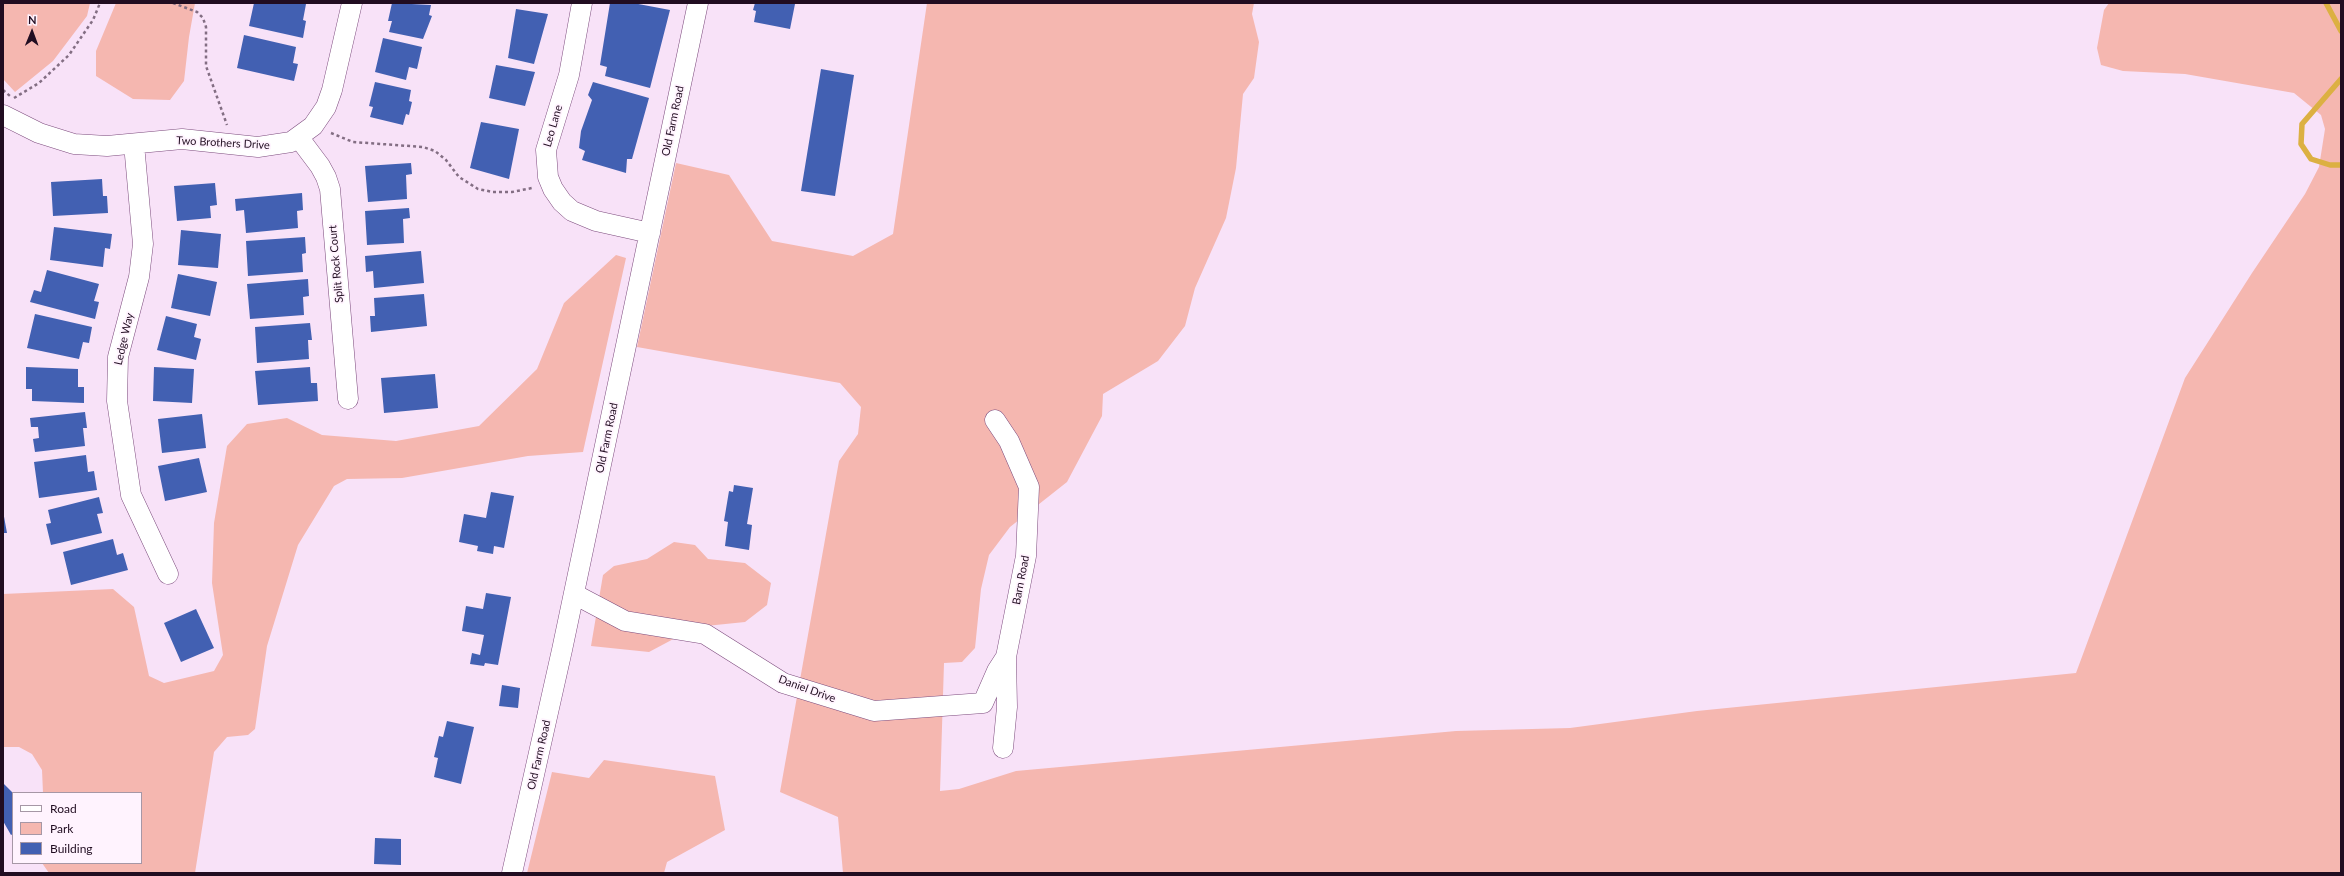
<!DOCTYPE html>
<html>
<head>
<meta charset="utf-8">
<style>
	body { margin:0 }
	#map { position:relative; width:2344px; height:876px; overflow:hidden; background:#f8e2f8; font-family:Lato,sans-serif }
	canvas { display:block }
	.frame { position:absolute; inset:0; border:4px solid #210d21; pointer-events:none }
	.legend { position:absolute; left:12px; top:792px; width:130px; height:72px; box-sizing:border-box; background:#fff3fe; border:1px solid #a697a6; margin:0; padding:5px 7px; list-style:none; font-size:12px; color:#210d21 }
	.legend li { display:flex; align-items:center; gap:8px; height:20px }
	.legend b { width:20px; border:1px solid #a697a6 }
	.north { position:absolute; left:12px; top:12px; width:40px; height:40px; -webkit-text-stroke:3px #fff3fe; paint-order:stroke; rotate:1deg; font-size:11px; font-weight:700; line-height:16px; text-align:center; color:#210d21 }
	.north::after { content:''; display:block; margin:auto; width:14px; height:18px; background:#210d21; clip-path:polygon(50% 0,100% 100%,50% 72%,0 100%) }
</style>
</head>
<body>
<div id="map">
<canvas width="2344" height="876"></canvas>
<div class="frame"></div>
<ul class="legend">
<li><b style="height:5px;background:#fff"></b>Road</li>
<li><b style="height:11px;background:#f5b7b0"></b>Park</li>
<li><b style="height:11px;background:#4260b2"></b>Building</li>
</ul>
<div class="north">N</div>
</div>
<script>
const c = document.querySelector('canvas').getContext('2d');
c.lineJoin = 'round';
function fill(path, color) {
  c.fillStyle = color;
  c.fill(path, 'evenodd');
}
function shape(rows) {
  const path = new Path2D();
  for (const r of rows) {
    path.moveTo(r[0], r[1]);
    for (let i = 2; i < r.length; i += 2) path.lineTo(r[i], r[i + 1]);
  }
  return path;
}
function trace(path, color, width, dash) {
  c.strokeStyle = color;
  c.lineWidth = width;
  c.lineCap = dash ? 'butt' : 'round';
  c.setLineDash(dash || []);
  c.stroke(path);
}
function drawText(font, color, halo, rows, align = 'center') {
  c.font = font + ' Lato,sans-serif';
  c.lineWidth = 3.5;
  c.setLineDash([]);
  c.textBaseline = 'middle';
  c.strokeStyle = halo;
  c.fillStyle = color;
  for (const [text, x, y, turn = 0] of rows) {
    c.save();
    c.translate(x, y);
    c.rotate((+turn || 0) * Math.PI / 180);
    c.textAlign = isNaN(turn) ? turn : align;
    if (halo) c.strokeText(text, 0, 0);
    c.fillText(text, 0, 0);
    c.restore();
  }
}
const green = shape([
	[3,3,90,3,87,16,53,61,15,92,3,79],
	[116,3,195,3,189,37,184,81,170,100,133,99,96,76,96,51],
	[927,3,1254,3,1252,14,1259,42,1254,78,1243,94,1236,168,1226,218,1195,288,1185,326,1158,361,1103,394,1102,416,1067,482,1010,527,989,555,981,589,975,648,962,662,944,663,940,791,959,789,1016,771,1456,731,1570,728,1697,711,2076,673,2185,378,2252,273,2305,194,2319,167,2325,129,2321,115,2294,93,2185,74,2123,71,2101,65,2097,48,2104,10,2109,3,2341,3,2341,873,843,873,838,817,780,792,839,461,858,434,861,407,840,383,637,347,676,163,729,175,772,241,853,256,893,234],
	[616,255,626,258,583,452,528,456,402,478,347,479,334,486,298,545,267,646,255,729,248,735,227,737,214,752,195,873,49,873,42,863,141,863,141,793,43,793,42,770,32,754,19,747,3,747,3,594,113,589,134,607,149,676,164,683,214,671,223,655,212,583,214,523,227,446,247,424,287,418,322,435,396,441,479,426,537,369,564,303],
	[674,542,695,545,708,559,745,563,771,583,767,605,745,622,696,627,649,652,591,646,603,575,614,566,647,559],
	[604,760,715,776,725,830,667,862,664,873,527,873,552,772,589,778]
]);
const stream = shape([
	[2326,3,2341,31],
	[2341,79,2302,124,2301,144,2311,159,2330,165,2341,165]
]);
const building = shape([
	[254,3,306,4,303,20,306,21,303,38,249,26],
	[392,3,431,5,429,15,432,16,423,39,389,32,392,21,388,21],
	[610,3,633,3,670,10,650,88,605,76,607,67,600,65],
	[755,3,795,4,790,29,754,22,756,11,753,10],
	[516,9,548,14,534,64,508,58],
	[244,35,296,47,293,63,298,64,294,81,237,68],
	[383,38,422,47,417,69,409,67,406,80,375,72],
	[496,65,535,72,525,106,489,98],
	[821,69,854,75,835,196,801,191],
	[375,82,411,90,409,101,412,102,409,115,406,114,403,125,370,117,373,107,369,106],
	[593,82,649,98,632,159,627,159,626,173,582,160,585,151,579,148,581,131,592,100,588,95],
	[481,122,519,129,509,179,470,168],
	[411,163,412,174,406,175,407,199,368,202,365,166],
	[102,179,103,196,107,196,108,213,53,216,51,182],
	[215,183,217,205,210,206,211,218,177,221,174,186],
	[302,193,303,210,297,211,298,228,246,233,244,210,236,211,235,199],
	[409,208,410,218,403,219,404,243,367,245,365,211],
	[54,227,112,234,110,249,105,248,103,267,50,260],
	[181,230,221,234,218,268,178,265],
	[305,237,306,253,302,254,303,272,248,276,246,241],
	[421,251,424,283,374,288,373,271,366,272,365,256],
	[47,270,99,284,94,301,99,302,95,319,30,302,34,290,41,292],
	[178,274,217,282,210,316,171,308],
	[308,279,309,296,303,297,304,315,250,319,247,284],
	[424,294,427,326,371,332,370,316,375,316,374,298],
	[35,314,92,327,89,343,83,342,79,359,27,348],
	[166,316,197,324,194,337,201,339,196,360,157,350],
	[310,323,312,340,308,340,309,359,257,363,255,327],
	[26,367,78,369,78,387,84,387,84,403,32,401,32,389,26,389],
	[154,367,194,369,192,403,153,401],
	[310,367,311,383,317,383,318,401,258,405,255,371],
	[435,374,438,408,384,413,381,378],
	[85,412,87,428,83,428,85,446,35,452,33,439,39,438,38,427,31,427,30,418],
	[202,414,206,448,162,453,158,419],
	[86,455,88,472,94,471,97,490,39,498,34,462],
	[199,458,207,492,165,501,158,466],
	[734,485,753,488,747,524,752,525,749,550,725,546,728,522,724,521,729,491,733,492],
	[491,492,514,496,504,548,494,546,493,554,477,551,478,546,459,542,464,514,486,518],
	[99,497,103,513,97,514,102,533,51,545,46,524,51,523,48,510],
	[3,511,7,533,3,533],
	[113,539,117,555,123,553,128,570,71,585,63,552],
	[486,593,511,597,498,665,485,663,484,666,470,664,472,653,480,655,484,635,462,631,466,606,483,609],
	[196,609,214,648,181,662,164,623],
	[502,685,520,688,518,708,499,706],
	[447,721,474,727,461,784,434,777,438,758,434,757,439,736,443,737],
	[3,783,13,793,13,834,11,835,3,821],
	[375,838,401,839,401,865,374,864]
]);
const path = shape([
	[173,3,197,12,203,18,206,27,206,66,227,125],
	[3,90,10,96],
	[14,98,39,83,69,55,93,20,100,3],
	[331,133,353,142,423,147,435,151,446,160,459,177,478,189,493,192,512,192,532,188]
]);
const minor = shape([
	[582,3,569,75,546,150,548,177,553,189,562,202,572,211,596,221,650,233],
	[3,115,39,133,74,144,107,146,182,139,258,147,291,142,313,126,326,107,332,90,352,3],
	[299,138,320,166,326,177,330,189,348,399],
	[134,144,143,244,139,277,118,357,117,401,131,495,168,574],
	[995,420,1009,441,1029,487,1026,556,1006,657,1007,707,1003,748],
	[574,594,625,621,705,634,783,683,874,711,983,703,997,671,1006,657],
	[512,873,562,650,698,3]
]);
const streetNames = [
	["Old Farm Road",673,121,-78],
	["Leo Lane",553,126,-74],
	["Two Brothers Drive",223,143,3],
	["Split Rock Court",336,264,-95],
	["Ledge Way",124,339,-77],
	["Old Farm Road",607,438,-78],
	["Barn Road",1021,580,-79],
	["Daniel Drive",807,689,20],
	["Old Farm Road",539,755,-77]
];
fill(green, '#f5b7b0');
trace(stream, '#dcb042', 5.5);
fill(building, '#4260b2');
trace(minor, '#7c4b7d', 21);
trace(path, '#836e83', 2.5, [3, 3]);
trace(minor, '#fff', 20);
drawText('11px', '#210d21', '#fff3fe', streetNames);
</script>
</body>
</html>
